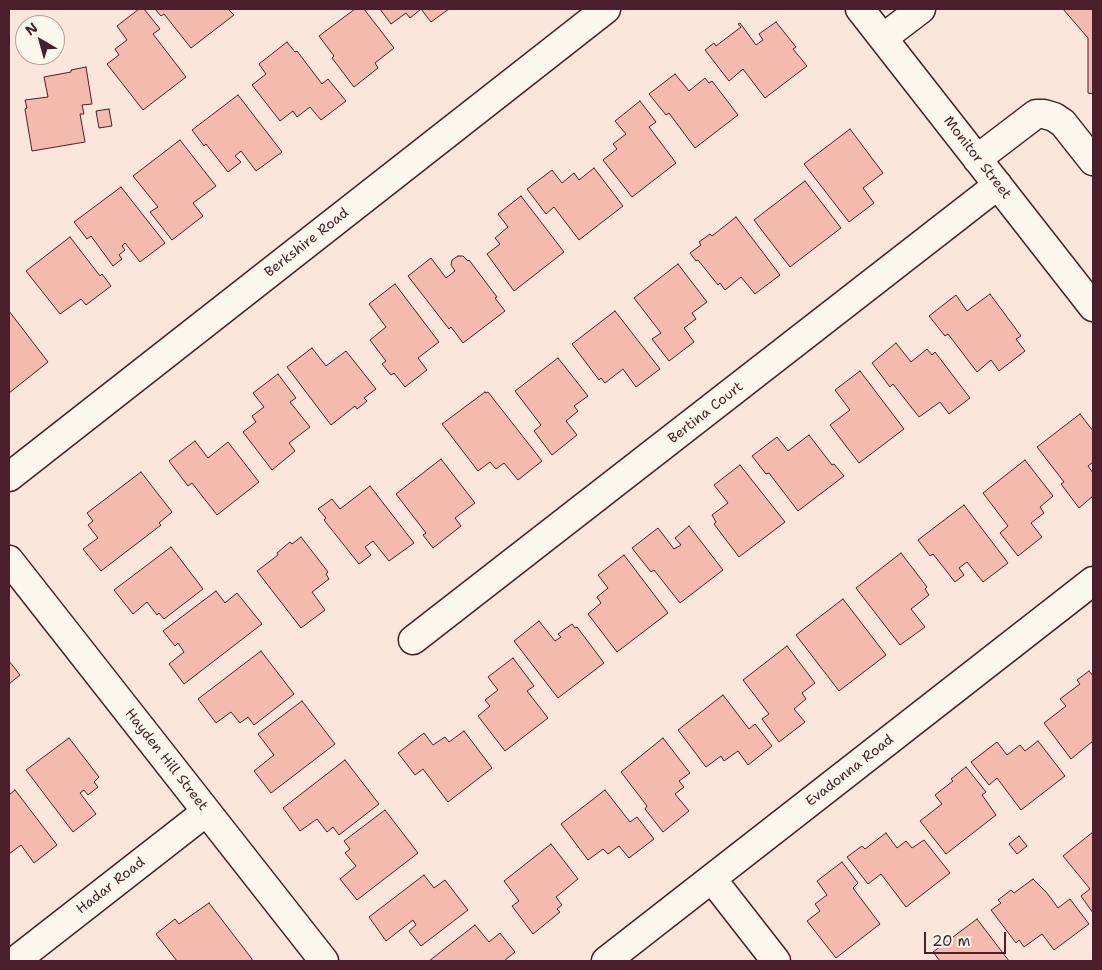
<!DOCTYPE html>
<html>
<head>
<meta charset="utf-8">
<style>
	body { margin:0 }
	#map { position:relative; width:1102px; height:970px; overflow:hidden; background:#f9e5d9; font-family:"Shantell Sans",sans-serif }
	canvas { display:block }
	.frame { position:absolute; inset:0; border:10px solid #4a1f2b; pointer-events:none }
	.north { position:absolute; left:15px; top:15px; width:50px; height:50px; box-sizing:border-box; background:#fbf7ec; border:1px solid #b4a19f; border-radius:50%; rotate:322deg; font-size:14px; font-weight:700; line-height:20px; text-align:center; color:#4a1f2b }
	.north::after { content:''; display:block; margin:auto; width:18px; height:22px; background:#4a1f2b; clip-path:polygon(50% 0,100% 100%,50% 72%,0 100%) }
	.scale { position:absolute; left:924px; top:932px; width:82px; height:22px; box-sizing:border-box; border:2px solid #4a1f2b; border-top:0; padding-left:6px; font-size:15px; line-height:18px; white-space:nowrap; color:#4a1f2b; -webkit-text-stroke:4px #fbf7ec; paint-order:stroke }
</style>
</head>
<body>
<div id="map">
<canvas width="1102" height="970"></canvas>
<div class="frame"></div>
<div class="north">N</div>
<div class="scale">20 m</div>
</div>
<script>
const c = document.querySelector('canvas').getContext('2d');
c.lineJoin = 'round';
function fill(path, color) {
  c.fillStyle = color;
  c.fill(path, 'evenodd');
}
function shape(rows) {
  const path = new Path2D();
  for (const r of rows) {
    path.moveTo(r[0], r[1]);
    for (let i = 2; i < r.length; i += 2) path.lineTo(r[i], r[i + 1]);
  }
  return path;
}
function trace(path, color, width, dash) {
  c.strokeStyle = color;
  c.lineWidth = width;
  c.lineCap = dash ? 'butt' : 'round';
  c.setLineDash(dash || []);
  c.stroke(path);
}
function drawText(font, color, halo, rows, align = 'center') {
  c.font = font + ' "Shantell Sans",sans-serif';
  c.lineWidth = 5;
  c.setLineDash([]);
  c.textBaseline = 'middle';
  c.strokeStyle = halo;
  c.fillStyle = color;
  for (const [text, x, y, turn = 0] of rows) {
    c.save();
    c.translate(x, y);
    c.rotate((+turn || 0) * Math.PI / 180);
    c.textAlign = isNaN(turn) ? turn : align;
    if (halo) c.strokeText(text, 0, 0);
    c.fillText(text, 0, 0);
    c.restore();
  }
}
const building = shape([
	[139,9,144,9,160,29,153,34,186,77,143,110,107,64,119,55,115,49,127,40,117,26,139,9],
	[155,9,228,9,234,15,191,48,164,14,161,16,155,9],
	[355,9,364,9,394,48,375,63,378,68,354,87,332,58,334,56,319,36,355,9],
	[380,9,449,9,431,22,421,9,410,18,406,13,391,24,380,9],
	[1063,9,1093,9,1093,94,1088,93,1088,38,1063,9],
	[776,22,796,47,793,49,807,66,765,98,743,69,729,81,705,50,714,43,716,46,741,27,738,24,740,23,756,45,763,40,759,34,776,22],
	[287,42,295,52,297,51,322,84,328,79,346,101,321,120,310,107,297,117,293,111,280,121,252,85,266,74,259,64,287,42],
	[86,67,92,104,82,105,84,114,80,114,85,142,32,151,25,109,27,108,25,100,48,97,44,77,71,72,71,70,86,67],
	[675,74,689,91,705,78,709,83,712,81,738,115,695,148,669,113,666,115,649,94,675,74],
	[238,95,282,152,256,171,241,151,235,156,241,162,228,172,206,144,204,146,192,130,238,95],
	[640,101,656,122,649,127,676,163,632,197,603,160,617,149,613,144,626,134,615,121,640,101],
	[109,109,112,126,99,128,96,111,109,109],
	[850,129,883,173,863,188,874,203,849,222,804,164,850,129],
	[180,140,216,186,193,203,203,216,172,240,150,212,158,207,133,176,180,140],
	[594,168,623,206,579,240,554,207,546,214,527,189,552,170,562,183,574,173,579,180,594,168],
	[805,181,841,228,790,267,754,220,805,181],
	[121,187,165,243,140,262,125,243,122,246,125,250,119,255,122,259,113,266,91,236,87,239,74,222,121,187],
	[521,196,564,252,514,291,487,254,500,244,495,238,508,227,498,214,521,196],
	[736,217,780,275,755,294,741,277,725,290,720,283,718,285,698,260,696,261,690,253,701,245,699,242,710,234,712,236,736,217],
	[70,237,100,276,102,274,111,286,86,305,81,299,60,314,26,271,70,237],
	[458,256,463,256,468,261,469,260,497,297,495,298,505,311,463,343,451,327,449,329,408,276,431,258,446,278,455,271,451,265,452,260,458,256],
	[678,264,707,302,692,313,696,319,684,328,694,342,669,361,652,339,661,333,634,298,678,264],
	[395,284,439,342,418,358,427,370,405,387,394,373,391,375,382,364,386,361,370,340,386,327,369,304,395,284],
	[990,294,1021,336,1016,339,1025,351,999,371,991,360,977,372,948,334,945,336,929,316,956,295,967,311,990,294],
	[9,311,48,362,9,393,9,311],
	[615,311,660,369,636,387,623,369,605,383,601,378,599,380,572,344,615,311],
	[896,343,911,362,927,349,932,355,935,352,970,398,949,414,940,402,919,417,893,384,890,387,872,363,896,343],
	[312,348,326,366,346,351,376,389,364,398,367,401,357,409,355,406,331,425,287,367,312,348],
	[558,358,588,396,574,406,578,411,566,421,577,435,552,455,534,431,541,425,515,391,558,358],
	[860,371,904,429,859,463,830,425,850,410,835,390,860,371],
	[278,374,296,398,290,402,310,427,289,443,295,451,272,470,243,432,256,422,252,416,264,407,253,393,278,374],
	[485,392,486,393,488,392,542,461,518,480,504,463,496,469,490,462,478,471,442,424,485,392],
	[1080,414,1093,431,1093,462,1088,466,1093,473,1093,496,1079,508,1061,484,1064,482,1037,447,1080,414],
	[809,435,832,465,834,464,844,476,798,511,769,473,766,474,752,456,777,437,788,451,809,435],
	[195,441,208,458,228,442,259,482,217,515,192,483,188,486,169,461,195,441],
	[441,459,475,503,455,518,461,526,433,548,423,535,426,533,396,494,441,459],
	[1025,460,1053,496,1040,507,1044,513,1031,523,1042,537,1018,556,1000,533,1008,526,983,493,1025,460],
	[740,465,785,522,739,557,714,524,716,522,712,515,728,503,714,485,740,465],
	[141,472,172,512,159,523,161,525,101,571,83,549,98,538,88,525,93,521,87,513,141,472],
	[370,486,414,543,389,561,373,541,365,547,371,555,359,564,324,520,326,518,318,509,332,499,340,509,370,486],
	[964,505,1008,563,983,582,967,562,959,568,964,575,955,582,933,554,930,556,918,540,964,505],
	[689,526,723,570,680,603,654,570,651,572,632,548,658,528,674,549,681,545,675,538,689,526],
	[301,537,328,572,326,574,329,579,312,592,325,610,301,628,257,571,278,555,277,553,290,542,292,544,301,537],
	[171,547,203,589,164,619,159,613,157,615,147,602,133,614,114,590,171,547],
	[901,553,927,587,925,589,929,595,911,609,925,627,900,645,856,588,901,553],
	[624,555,668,613,617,652,588,614,601,603,597,597,608,588,598,575,624,555],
	[216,591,225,603,237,593,262,624,184,684,169,664,184,652,178,643,175,646,163,631,216,591],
	[843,599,886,655,839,691,796,635,843,599],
	[539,621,555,641,561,637,558,634,572,624,575,628,577,627,604,663,558,698,514,641,539,621],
	[787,646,815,683,802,693,806,699,794,709,805,722,779,742,762,719,769,714,743,680,787,646],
	[261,651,294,694,254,725,248,717,240,723,231,712,216,723,198,699,261,651],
	[513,658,534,686,527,691,548,718,505,751,478,716,490,706,485,700,498,690,488,677,513,658],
	[9,661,20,675,9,684,9,661],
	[1089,671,1093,676,1093,741,1071,759,1044,723,1066,706,1060,699,1080,684,1077,680,1089,671],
	[723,695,749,729,755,724,772,746,748,765,738,751,724,761,721,756,706,767,678,730,723,695],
	[302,701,335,744,271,793,254,771,274,755,258,734,302,701],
	[464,731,492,768,448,802,423,769,415,775,398,753,424,733,433,745,445,737,449,742,464,731],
	[69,738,99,777,94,782,98,787,88,795,84,790,80,793,96,814,73,832,26,770,69,738],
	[663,738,690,773,679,781,684,787,675,794,689,811,663,832,645,809,647,806,621,772,663,738],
	[1038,741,1065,776,1021,810,997,778,989,785,971,762,997,742,1007,755,1020,745,1025,751,1038,741],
	[345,760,379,804,339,835,333,827,327,832,317,819,300,831,283,808,345,760],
	[966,767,986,792,982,795,996,815,946,854,920,821,942,804,935,795,953,781,951,779,966,767],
	[15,790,57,845,34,863,21,845,9,854,9,795,15,790],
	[605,790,630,822,637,817,654,839,629,858,619,846,608,854,603,849,588,860,561,824,605,790],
	[385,810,418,853,357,900,340,879,356,866,345,853,350,849,344,841,385,810],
	[1093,832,1093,913,1081,896,1090,889,1063,856,1093,832],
	[886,833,897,848,906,841,912,848,924,840,950,873,906,907,881,874,868,884,847,857,862,846,865,849,886,833],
	[1019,836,1027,846,1017,854,1009,844,1019,836],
	[551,844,578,879,556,897,562,905,557,909,560,912,533,934,512,906,519,901,504,881,551,844],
	[842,862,858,883,853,888,880,924,836,958,807,921,820,911,815,904,827,895,817,881,842,862],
	[424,875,434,888,445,880,468,910,421,946,409,931,416,925,413,920,386,941,369,917,424,875],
	[1033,879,1047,893,1058,908,1070,899,1089,924,1054,950,1042,934,1024,947,1019,940,1016,943,991,910,1001,903,998,900,1011,890,1014,893,1033,879],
	[209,903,252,959,252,961,177,961,156,934,175,919,179,924,209,903],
	[977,919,1009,961,940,961,933,952,977,919],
	[475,925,489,942,500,933,515,952,504,961,429,961,475,925]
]);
const minor = shape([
	[860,9,1093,307],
	[883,38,921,9],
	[977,159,1036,114,1044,114,1054,117,1063,123,1093,161],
	[9,477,606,9],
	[9,560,324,961],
	[413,640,998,185],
	[712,879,776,961],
	[15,961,206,812],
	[606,961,1093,581]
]);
const streetNames = [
	["Monitor Street",977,158,52],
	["Berkshire Road",307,243,-38],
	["Bertina Court",706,413,-38],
	["Hayden Hill Street",166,760,52],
	["Evadonna Road",850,771,-38],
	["Hadar Road",111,886,-38]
];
fill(building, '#f4baad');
trace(building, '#4a1f2b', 1);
trace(minor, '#4a1f2b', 31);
trace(minor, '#fbf7ec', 28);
drawText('14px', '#4a1f2b', '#fbf7ec', streetNames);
</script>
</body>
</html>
